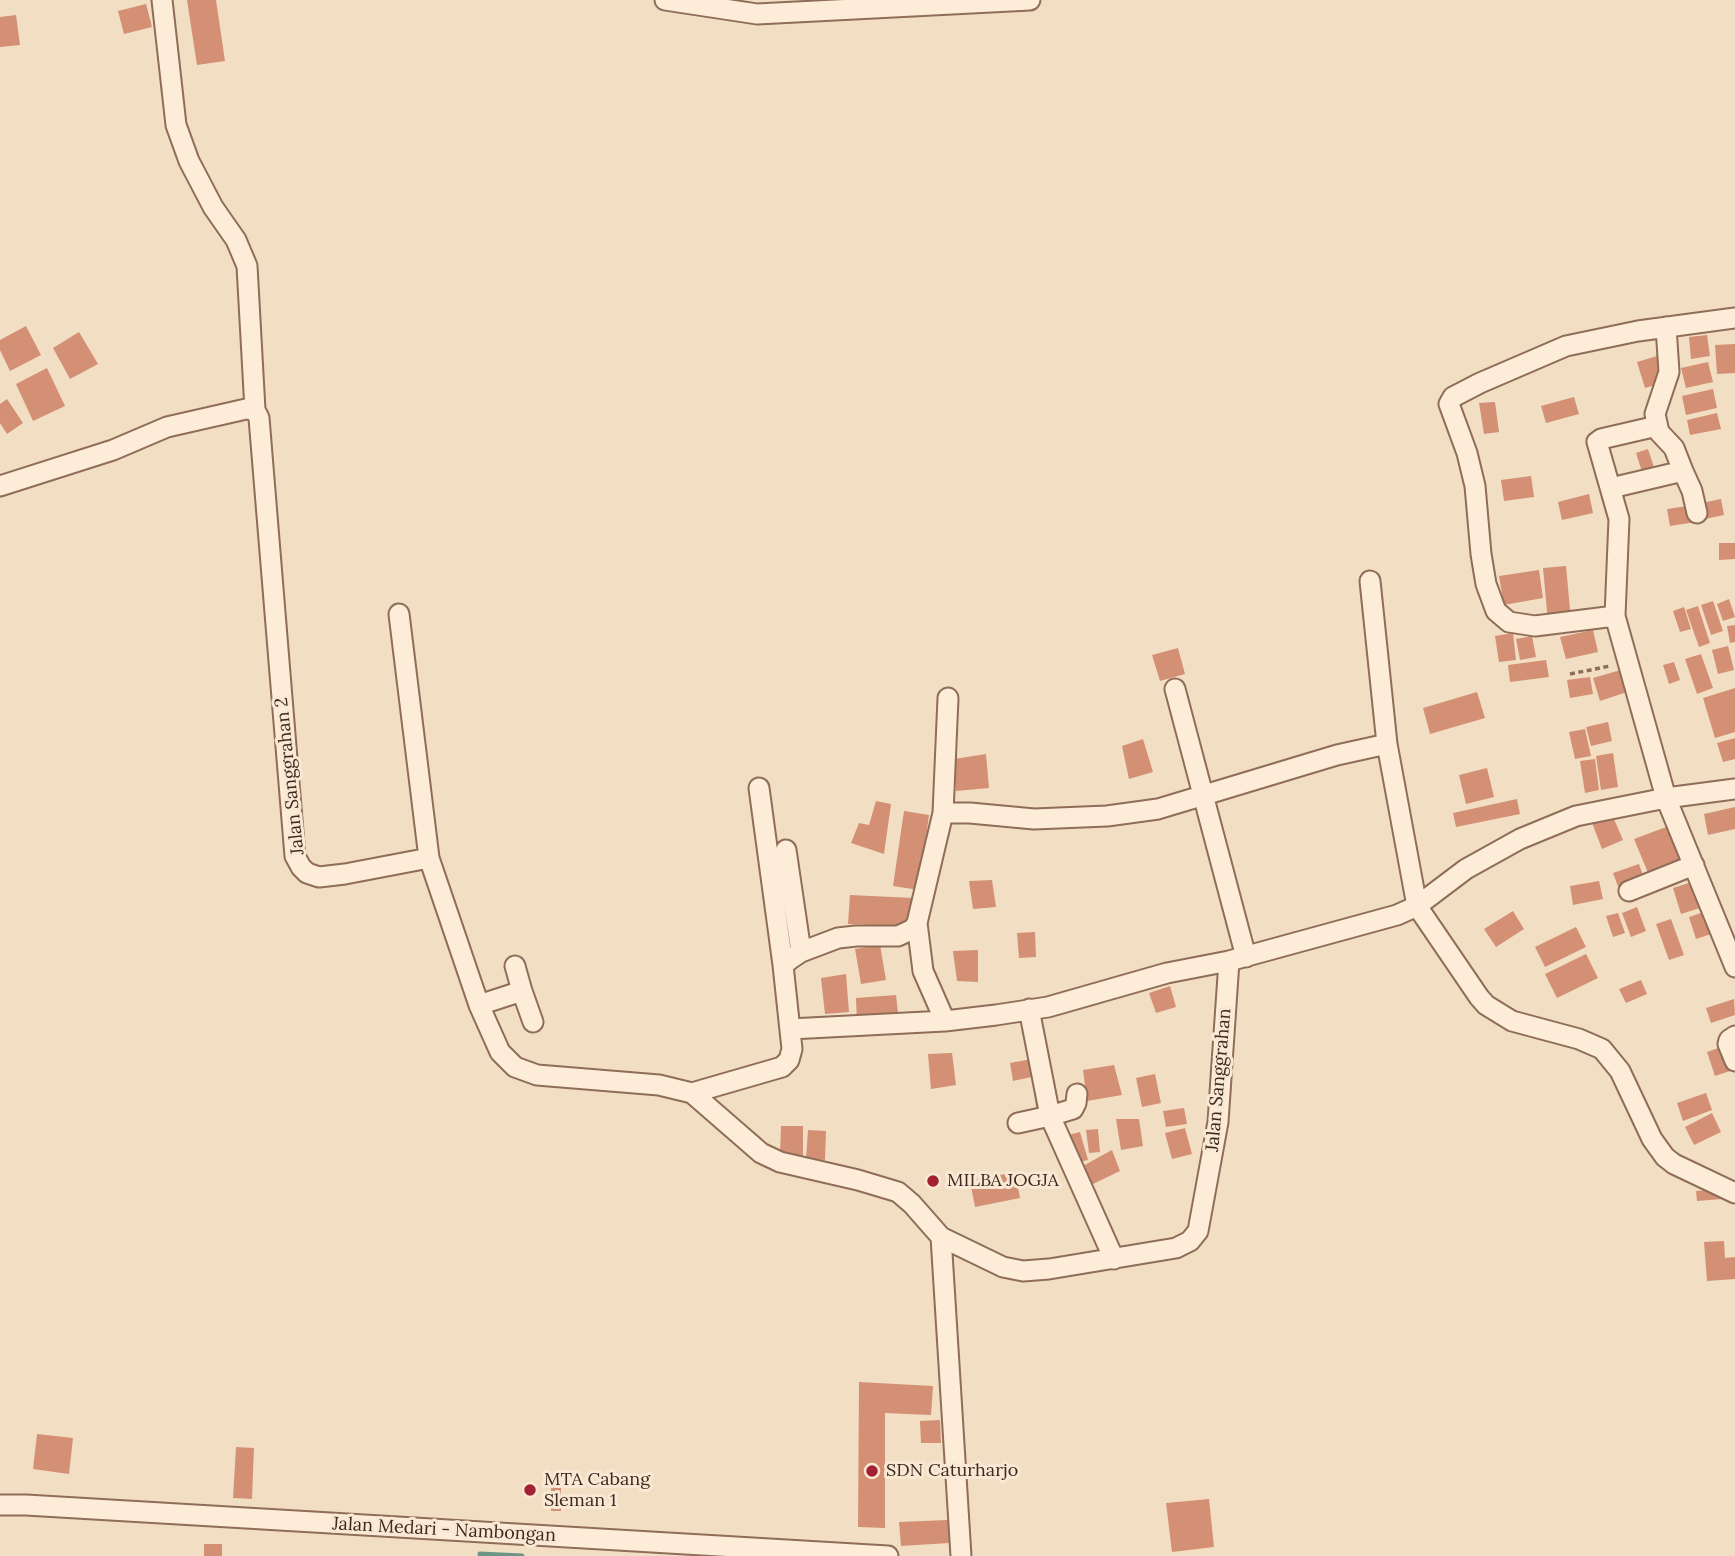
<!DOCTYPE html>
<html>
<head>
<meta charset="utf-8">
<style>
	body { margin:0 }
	canvas { display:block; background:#f2dec3 }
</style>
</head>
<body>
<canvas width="1735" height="1556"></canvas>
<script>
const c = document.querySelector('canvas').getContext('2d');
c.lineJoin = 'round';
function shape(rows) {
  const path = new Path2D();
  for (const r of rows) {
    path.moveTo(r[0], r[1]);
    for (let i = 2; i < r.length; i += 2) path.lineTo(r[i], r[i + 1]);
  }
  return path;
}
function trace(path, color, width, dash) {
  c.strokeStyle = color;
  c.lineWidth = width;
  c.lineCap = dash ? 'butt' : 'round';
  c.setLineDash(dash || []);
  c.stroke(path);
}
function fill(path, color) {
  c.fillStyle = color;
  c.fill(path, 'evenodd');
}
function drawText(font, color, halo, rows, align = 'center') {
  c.font = font + ' Lora,serif';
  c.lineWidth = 6;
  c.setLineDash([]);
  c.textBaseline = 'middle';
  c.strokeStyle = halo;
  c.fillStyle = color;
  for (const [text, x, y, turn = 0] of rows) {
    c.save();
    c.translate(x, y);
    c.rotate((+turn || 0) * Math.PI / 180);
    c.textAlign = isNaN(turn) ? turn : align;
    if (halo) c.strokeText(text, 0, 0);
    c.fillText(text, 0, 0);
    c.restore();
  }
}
const stream = shape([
	[480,1554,522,1556]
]);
const building = shape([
	[187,0,216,0,225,61,197,65],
	[146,4,152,27,124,34,118,11],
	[16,15,20,45,0,47,0,17],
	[26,326,41,355,10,371,0,350,0,340],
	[79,332,98,364,70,379,53,348],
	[1707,335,1710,356,1691,359,1689,337],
	[1735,344,1735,373,1717,374,1715,345],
	[1657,356,1665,382,1645,388,1637,362],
	[1708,362,1713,382,1686,388,1681,368],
	[47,368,65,406,33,421,16,384],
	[1713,389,1717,408,1686,415,1682,396],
	[1574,397,1579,414,1546,423,1541,406],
	[7,399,23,423,7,434,0,423,0,404],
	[1495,402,1499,432,1484,434,1479,403],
	[1717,413,1721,429,1690,435,1687,420],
	[1648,449,1656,473,1644,478,1636,453],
	[1531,476,1534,497,1504,501,1501,480],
	[1589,494,1593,513,1562,520,1558,502],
	[1721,499,1724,515,1705,519,1702,503],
	[1694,505,1696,522,1670,526,1667,509],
	[1719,543,1735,543,1735,559,1719,560],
	[1566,566,1571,620,1548,622,1543,568],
	[1539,570,1543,598,1504,605,1499,576],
	[1729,599,1735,617,1723,621,1717,604],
	[1713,601,1723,631,1711,635,1701,605],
	[1698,606,1710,643,1699,647,1686,610],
	[1684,607,1691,629,1680,632,1673,611],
	[1735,625,1735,642,1730,643,1727,626],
	[1593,630,1598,652,1566,659,1560,637],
	[1513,633,1516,660,1499,662,1495,636],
	[1532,636,1536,657,1520,660,1516,639],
	[1728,646,1734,670,1718,674,1712,650],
	[1178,648,1185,674,1160,681,1152,655],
	[1701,654,1713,688,1697,694,1685,659],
	[1546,660,1549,677,1510,682,1508,665],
	[1674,662,1680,680,1669,684,1663,665],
	[1624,669,1630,691,1600,701,1593,678],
	[1590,677,1593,694,1570,698,1567,680],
	[1735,688,1735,732,1715,738,1703,698],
	[1477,692,1485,718,1430,734,1423,708],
	[1608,722,1612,741,1591,746,1586,727],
	[1585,729,1591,756,1575,759,1569,732],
	[1735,738,1735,759,1723,762,1717,743],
	[1143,739,1153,772,1129,779,1122,746],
	[1613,753,1618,787,1601,790,1596,756],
	[986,754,989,788,956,791,954,759],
	[1595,759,1599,790,1585,793,1580,761],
	[1487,768,1494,797,1466,804,1459,775],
	[1517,799,1520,814,1456,827,1453,813],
	[876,801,891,804,884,854,851,843,859,823,869,825],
	[1735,807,1735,829,1708,835,1704,814],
	[904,811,929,815,919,890,893,886],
	[1611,812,1623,840,1602,849,1591,820],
	[1666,827,1683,867,1651,880,1634,839],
	[1639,864,1646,883,1620,892,1613,873],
	[992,880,996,907,973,909,969,881],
	[1599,881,1603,899,1573,905,1570,886],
	[1692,882,1700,908,1681,914,1673,888],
	[850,895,914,898,913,927,848,924],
	[1637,907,1646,931,1631,937,1622,913],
	[1513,911,1524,929,1496,947,1484,929],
	[1704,912,1711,934,1696,939,1689,917],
	[1618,913,1625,933,1613,937,1606,916],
	[1671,919,1684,955,1669,960,1656,924],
	[1576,927,1586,947,1545,967,1535,947],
	[1035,932,1036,957,1019,958,1017,933],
	[880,945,886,980,861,984,855,949],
	[978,950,978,982,957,981,953,951],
	[1586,954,1598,978,1557,998,1545,974],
	[846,974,849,1012,825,1014,821,978],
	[1641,980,1647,994,1626,1003,1619,989],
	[1170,986,1176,1007,1156,1013,1149,993],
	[896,995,899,1022,857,1023,856,998],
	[1734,999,1735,1015,1711,1023,1706,1008],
	[1724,1046,1733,1070,1715,1076,1707,1052],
	[952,1053,956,1085,931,1089,928,1054],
	[1037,1058,1044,1113,1037,1114,1032,1077,1013,1081,1010,1063],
	[1114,1065,1122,1095,1087,1101,1083,1070],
	[1155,1074,1161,1103,1142,1107,1136,1078],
	[1706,1093,1712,1110,1683,1121,1677,1103],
	[1184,1108,1187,1124,1166,1127,1163,1111],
	[1712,1113,1721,1132,1694,1145,1685,1127],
	[1116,1119,1139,1119,1143,1146,1121,1150],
	[781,1126,803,1126,803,1155,780,1155],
	[1185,1128,1192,1154,1172,1159,1165,1133],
	[1098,1129,1100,1152,1089,1153,1086,1130],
	[808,1130,826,1131,825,1160,806,1159],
	[1080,1132,1088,1160,1075,1163,1068,1135],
	[1112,1150,1120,1171,1091,1185,1081,1167],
	[1015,1172,1020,1198,975,1207,970,1181],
	[1721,1189,1722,1199,1697,1201,1696,1191],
	[1724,1241,1725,1258,1735,1257,1735,1279,1707,1281,1704,1242],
	[859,1382,933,1386,931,1415,885,1413,885,1528,858,1527],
	[940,1420,941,1443,921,1443,920,1421],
	[37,1434,73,1438,69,1474,33,1469],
	[236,1447,254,1448,252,1499,233,1498],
	[551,1485,561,1485,561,1511,551,1511],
	[1209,1499,1214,1547,1172,1552,1166,1503],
	[948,1520,949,1543,901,1546,899,1522],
	[204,1544,222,1544,222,1556,204,1556]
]);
const path = shape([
	[1570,674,1610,666]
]);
const minor = shape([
	[162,0,176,125,189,161,213,207,236,240,247,266,255,410],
	[665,0,757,14,1030,0],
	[1735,318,1638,331,1566,346,1480,383,1453,397,1449,404,1467,453,1475,486,1481,554,1486,584,1496,611,1509,622,1535,626,1615,616,1666,798,1735,967],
	[1683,471,1692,491,1697,513],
	[0,486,113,450,167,427,246,409,255,410,259,418,295,856,301,867,307,873,319,877,345,874,429,858,479,1005,500,1052,515,1067,537,1075,659,1085,692,1093,761,1153,780,1162,858,1180,898,1192,912,1204,941,1237],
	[1611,488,1683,471,1674,448,1659,432,1655,414,1669,372,1666,327],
	[1370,581,1387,744],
	[399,614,429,858],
	[1615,616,1619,519,1597,442,1601,439,1657,426],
	[1175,689,1246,957],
	[759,788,783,965],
	[943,813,948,698],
	[786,850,801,952],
	[1629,891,1694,865],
	[917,923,923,971,945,1021],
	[515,966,522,991],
	[479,1005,522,991,533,1022],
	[1029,1009,1050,1116,1073,1109,1076,1103,1077,1094],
	[790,1029,945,1021,996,1015,1048,1007,1167,973,1229,961],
	[1735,1036,1729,1040,1728,1044,1735,1061],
	[692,1093,782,1067,789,1060,792,1049,783,965,792,958,801,952,838,938,856,936,898,936,913,929,917,923,943,813,970,813,1034,819,1107,816,1158,809,1337,755,1387,744,1417,906,1479,997,1486,1005,1512,1021,1579,1039,1602,1049,1620,1071,1652,1139,1665,1157,1674,1164,1735,1193],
	[1018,1123,1050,1116,1114,1259],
	[0,1505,26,1505,888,1556],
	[961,1556,941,1237,1003,1267,1023,1271,1049,1269,1176,1248,1190,1241,1198,1231,1218,1122,1229,961,1397,915,1417,906,1466,869,1520,839,1576,816,1666,798,1735,789]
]);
const markers = [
	[933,1181,7,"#a42134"],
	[872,1471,7,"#a42134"],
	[530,1490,7,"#a42134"]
];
const streetNames = [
	["Jalan Sanggrahan 2",290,776,-96],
	["Jalan Sanggrahan",1219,1080,-85],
	["Jalan Medari - Nambongan",444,1530,3]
];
const poiNames = [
	["MILBA JOGJA",947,1181],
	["SDN Caturharjo",886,1471],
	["MTA Cabang",544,1480],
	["Sleman 1",544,1501]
];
trace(stream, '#6b9585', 5);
fill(building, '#d49075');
trace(minor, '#8f6d58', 23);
trace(path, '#8f6d58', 3.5, [5, 3.5]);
trace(minor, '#fcecd8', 19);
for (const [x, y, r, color] of markers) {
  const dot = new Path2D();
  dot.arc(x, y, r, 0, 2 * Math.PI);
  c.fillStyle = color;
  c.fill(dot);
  trace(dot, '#f9e9d4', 2.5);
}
drawText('18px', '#3d281d', '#f9e9d4', streetNames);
drawText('18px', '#3d281d', '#f9e9d4', poiNames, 'left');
</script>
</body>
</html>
